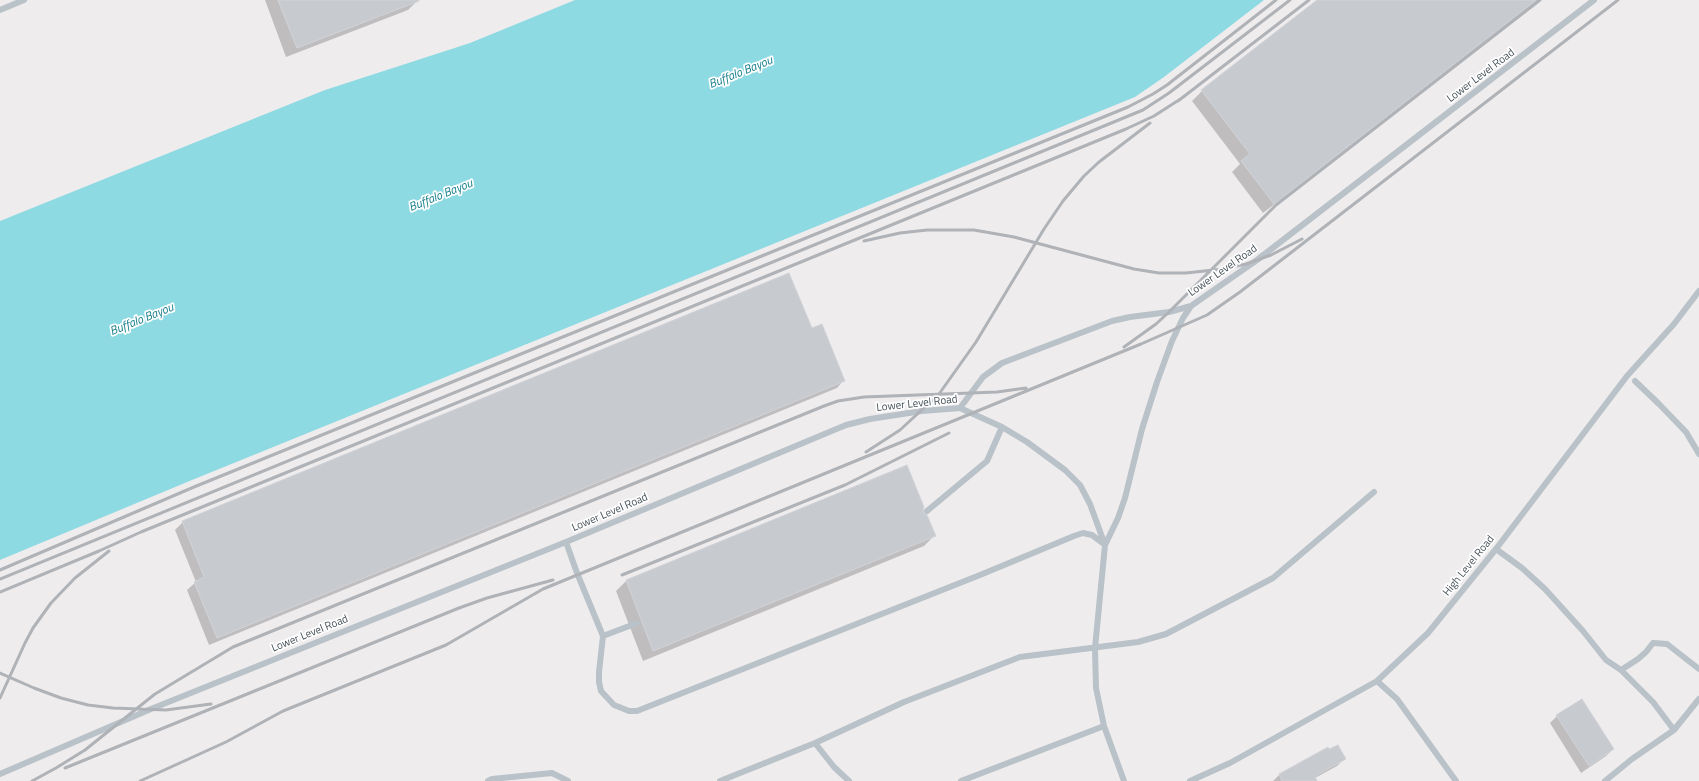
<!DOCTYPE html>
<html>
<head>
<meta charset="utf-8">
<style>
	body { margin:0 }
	canvas { display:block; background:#efeced }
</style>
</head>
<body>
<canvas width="1699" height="781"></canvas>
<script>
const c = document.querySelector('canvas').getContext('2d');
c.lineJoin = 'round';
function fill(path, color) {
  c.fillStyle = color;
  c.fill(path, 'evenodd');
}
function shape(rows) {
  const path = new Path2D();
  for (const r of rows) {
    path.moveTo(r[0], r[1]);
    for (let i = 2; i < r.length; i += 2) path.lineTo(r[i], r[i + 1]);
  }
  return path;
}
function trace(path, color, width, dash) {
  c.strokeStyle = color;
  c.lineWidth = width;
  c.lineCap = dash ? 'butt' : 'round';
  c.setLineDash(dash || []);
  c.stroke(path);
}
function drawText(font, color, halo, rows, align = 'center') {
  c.font = font + ' "Titillium Web",sans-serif';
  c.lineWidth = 3.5;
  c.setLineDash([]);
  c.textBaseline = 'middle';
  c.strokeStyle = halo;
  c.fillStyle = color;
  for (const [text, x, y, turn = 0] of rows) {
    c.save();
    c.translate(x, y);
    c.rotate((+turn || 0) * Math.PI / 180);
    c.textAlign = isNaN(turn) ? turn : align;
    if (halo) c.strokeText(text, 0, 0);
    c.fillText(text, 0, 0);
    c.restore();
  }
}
const water = shape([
	[575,0,1264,0,1164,77,1135,97,192,480,0,560,0,221,325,90,470,43]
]);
const shadow = shape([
	[265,0,418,0,408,10,286,57],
	[1319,0,1538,0,1263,213,1232,172,1240,164,1192,101,1202,91],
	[811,329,844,380,837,388,209,645,187,590,196,582,175,530,183,522],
	[907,466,921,513,934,536,924,546,643,661,616,591,626,581],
	[1557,716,1613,749,1606,756,1581,773,1550,723],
	[1328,749,1344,759,1337,766,1315,778,1316,781,1273,781,1279,775]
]);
const building = shape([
	[278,0,419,0,419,1,297,48,278,0],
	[1317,0,1536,0,1274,204,1241,161,1250,154,1201,90,1317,0],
	[789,273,812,328,822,324,845,381,217,638,194,582,204,577,182,521,789,273],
	[907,465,924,507,923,512,927,515,936,536,653,651,626,580,907,465],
	[1582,699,1614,749,1589,766,1556,715,1582,699],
	[1338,745,1346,759,1315,776,1317,781,1282,781,1279,774,1328,747,1329,749,1338,745]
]);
const service = shape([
	[0,10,24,0],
	[1635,381,1659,404,1686,432,1699,454],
	[960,408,983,377,1002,363,1112,321,1130,317,1169,312,1191,306],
	[927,511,987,461,1002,427],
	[566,542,577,573,603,636,599,672,599,682,601,691,614,705,629,711,637,711,980,575,1074,536,1083,533,1092,535,1104,544],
	[1496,549,1522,568,1545,589,1583,631,1606,660,1621,670,1638,659,1646,652,1653,643,1667,644,1699,669],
	[603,636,637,623],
	[1621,670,1653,702,1674,730],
	[1377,681,1397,699,1456,781],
	[815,743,834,767,849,781],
	[0,774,151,709,566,542,846,425,870,419,922,411,960,408,1002,427,1027,442,1065,470,1080,485,1090,504,1105,545],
	[488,781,492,779,552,773,568,781],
	[720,781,815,743,904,702,1020,657,1138,642,1166,634,1273,578,1374,492],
	[961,781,1104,726],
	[1124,781,1104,726,1096,688,1095,648,1105,545,1118,518,1125,498,1142,429,1157,382,1172,341,1183,318,1191,306,1257,260,1594,0],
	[1190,781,1230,763,1377,681,1428,633,1496,549,1627,376,1674,324,1699,291],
	[1605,781,1632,759,1674,730,1699,699]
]);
const rail = shape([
	[1178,101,1309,0],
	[864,241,900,233,927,230,974,230,1014,237,1134,269,1159,273,1186,273,1223,269,1246,264,1271,255,1302,239],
	[1124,347,1156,324,1169,312,1276,205,1540,0],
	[866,452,900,430,939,394,976,342,1044,229,1063,201,1084,176,1099,162,1150,123],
	[0,570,194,487,1128,107,1153,94,1167,85,1276,0],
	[622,575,845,485,949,433],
	[0,579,1143,110,1169,93,1290,0],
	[0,592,99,551,141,532,1126,129,1154,116,1182,98],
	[0,673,34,688,61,698,88,705,113,708,166,710,211,704],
	[0,698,25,643,33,628,51,603,75,578,109,551],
	[65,768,459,608,487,598,553,580],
	[32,781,56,768,85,750,155,694,233,647,824,406,838,401,864,397,997,392,1026,388],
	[140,781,226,742,283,711,446,645,543,589,1141,344,1207,315,1240,292,1618,0]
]);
const streetNames = [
	["Lower Level Road",1481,76,-37],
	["Lower Level Road",1223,271,-35],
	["Lower Level Road",917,404,-6],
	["Lower Level Road",610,513,-23],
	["High Level Road",1469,566,-51],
	["Lower Level Road",310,634,-22]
];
const waterNames = [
	["Buffalo Bayou",741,73,-22],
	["Buffalo Bayou",441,196,-22],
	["Buffalo Bayou",142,320,-22]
];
fill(water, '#8edae3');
fill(shadow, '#0003');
fill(building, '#c7cacf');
trace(building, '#d1d3d8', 1);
trace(service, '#b9c2c8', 6);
trace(rail, '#afb2b6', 3);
drawText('11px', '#465158', '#fff', streetNames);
drawText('italic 12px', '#177f8c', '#fff', waterNames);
</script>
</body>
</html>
